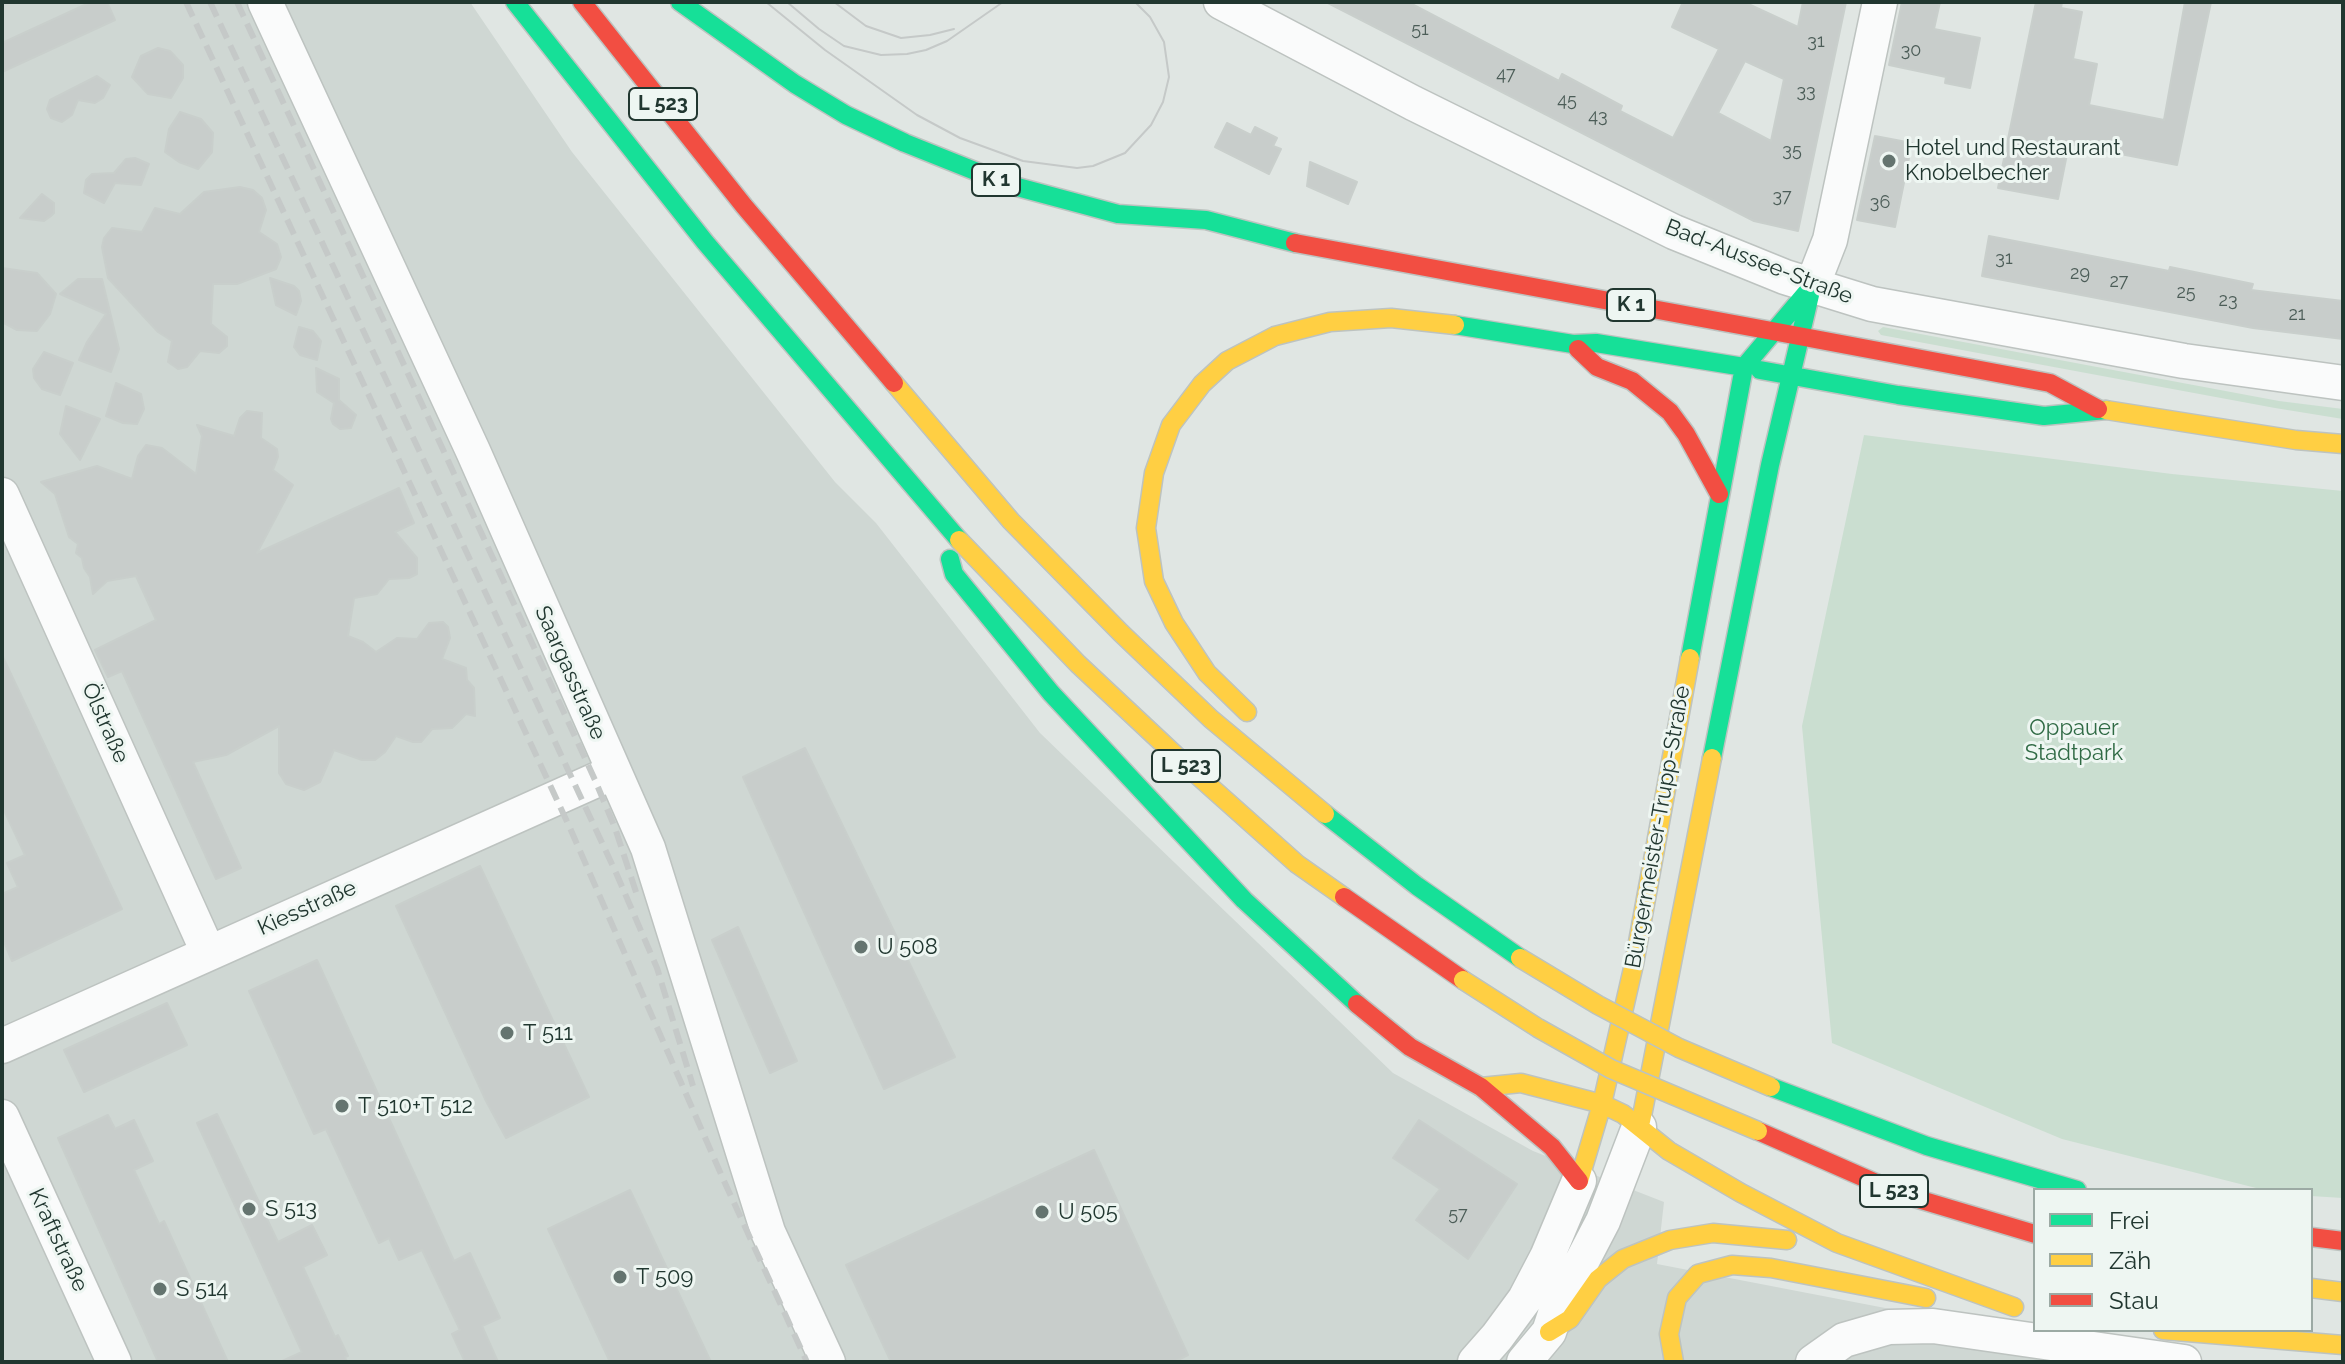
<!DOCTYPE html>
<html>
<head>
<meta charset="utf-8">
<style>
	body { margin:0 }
	#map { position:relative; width:2345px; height:1364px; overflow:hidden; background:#e0e6e3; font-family:Raleway,sans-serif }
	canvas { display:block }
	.frame { position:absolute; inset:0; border:4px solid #213730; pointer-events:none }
	.legend { position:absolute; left:2033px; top:1188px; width:280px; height:144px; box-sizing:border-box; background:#eef6f2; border:2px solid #9caaa4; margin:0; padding:10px 14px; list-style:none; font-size:24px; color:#213730 }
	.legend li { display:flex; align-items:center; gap:16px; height:40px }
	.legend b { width:40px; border:2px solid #9caaa4 }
</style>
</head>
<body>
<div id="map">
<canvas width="2345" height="1364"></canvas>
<div class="frame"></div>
<ul class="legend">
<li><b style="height:10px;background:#16e098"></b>Frei</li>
<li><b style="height:10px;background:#ffcf43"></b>Zäh</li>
<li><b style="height:10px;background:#f24e42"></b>Stau</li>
</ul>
</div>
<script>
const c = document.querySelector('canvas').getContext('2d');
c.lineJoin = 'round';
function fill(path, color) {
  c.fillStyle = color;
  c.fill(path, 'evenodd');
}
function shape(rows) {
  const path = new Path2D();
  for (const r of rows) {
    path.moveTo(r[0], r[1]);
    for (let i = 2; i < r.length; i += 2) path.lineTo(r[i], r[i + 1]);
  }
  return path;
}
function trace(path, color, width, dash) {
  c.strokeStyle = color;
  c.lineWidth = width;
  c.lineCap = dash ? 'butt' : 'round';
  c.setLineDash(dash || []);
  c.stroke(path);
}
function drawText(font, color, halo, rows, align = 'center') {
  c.font = font + ' Raleway,sans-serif';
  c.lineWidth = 6;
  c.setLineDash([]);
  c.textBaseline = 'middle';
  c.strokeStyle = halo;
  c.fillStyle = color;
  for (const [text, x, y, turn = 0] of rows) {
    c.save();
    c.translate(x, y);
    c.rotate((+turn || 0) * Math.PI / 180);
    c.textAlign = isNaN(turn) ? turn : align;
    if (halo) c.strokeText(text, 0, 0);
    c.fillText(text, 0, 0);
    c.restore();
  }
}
const built = shape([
	[2,2,470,2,572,152,835,482,876,523,1040,733,1393,1073,1533,1151,1664,1202,1657,1264,2165,1362,2,1362]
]);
const green = shape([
	[1883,327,2279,401,2343,409,2343,419,2275,408,1881,335,1878,331],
	[1864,435,2172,474,2343,491,2343,1198,2311,1196,2311,1190,2264,1190,2062,1139,1832,1043,1802,726]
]);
const building = shape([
	[91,2,107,2,115,20,2,72,2,43,91,2],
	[1326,2,1408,2,1559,81,1562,74,1622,106,1620,111,1673,138,1719,49,1672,27,1683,2,1744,2,1798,27,1803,2,1846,2,1798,231,1754,221,1326,2],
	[1745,61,1784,79,1771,141,1718,113,1745,61],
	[1902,2,1940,2,1934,29,1980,38,1970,88,1945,83,1946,77,1889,65,1902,2],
	[2036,2,2062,2,2061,8,2082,12,2073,59,2097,64,2089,105,2164,120,2185,2,2211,2,2177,165,2069,144,2058,199,1998,188,2036,2],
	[158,48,170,51,183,65,183,78,171,98,148,94,132,77,141,56,158,48],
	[97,76,110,85,103,98,95,103,78,100,72,115,62,122,51,118,47,109,50,100,97,76],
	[180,112,201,119,213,133,212,152,198,169,179,162,165,152,169,129,180,112],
	[1227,123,1251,135,1255,127,1277,138,1273,146,1281,149,1269,174,1215,147,1227,123],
	[1875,136,1912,143,1895,227,1857,220,1875,136],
	[135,158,149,164,141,185,115,183,104,203,84,193,86,180,92,174,114,173,126,159,135,158],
	[1310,162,1357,182,1348,204,1307,186,1310,162],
	[240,187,253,190,262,198,266,210,259,232,277,244,281,257,276,269,237,284,213,284,211,324,227,337,227,346,219,353,200,351,187,367,178,369,168,362,172,341,158,332,108,278,102,247,104,238,112,228,142,232,155,208,180,214,204,192,240,187],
	[42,194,54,203,54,213,51,216,44,221,20,218,42,194],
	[1989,236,2169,271,2170,267,2253,284,2251,290,2343,301,2343,339,2253,328,1982,276,1989,236],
	[2,268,37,273,56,294,50,314,37,331,17,330,2,322,2,268],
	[270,278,294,286,299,291,301,301,296,315,276,305,270,278],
	[78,279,102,279,119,349,111,372,79,360,87,342,106,314,60,294,78,279],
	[299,327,313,331,321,341,317,360,300,355,294,347,299,327],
	[44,352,73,363,60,395,42,389,34,378,33,369,44,352],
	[316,368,339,379,339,400,356,415,351,428,340,429,333,424,331,419,334,403,317,392,316,368],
	[116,383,141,394,144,409,137,424,123,423,106,416,116,383],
	[66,406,100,419,80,460,60,434,66,406],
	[247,411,262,413,261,438,277,449,278,457,273,470,293,485,257,553,399,488,414,523,395,532,417,558,417,574,409,578,389,579,377,594,354,598,348,636,363,642,376,652,397,638,417,639,429,623,443,622,448,627,450,638,442,659,466,668,467,680,474,688,475,716,466,714,452,728,432,729,421,742,413,742,396,736,385,752,375,760,362,760,334,750,320,782,304,790,286,784,279,773,279,726,226,755,193,762,241,868,216,879,122,671,108,677,95,650,156,620,136,576,107,581,93,594,90,577,84,568,82,558,76,553,78,544,69,537,55,494,41,482,97,466,132,479,138,456,146,445,162,448,196,474,202,436,197,425,234,436,240,418,247,411],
	[2,655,122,909,12,961,2,937,2,894,18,887,7,863,25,855,2,806,2,655],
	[805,748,955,1057,884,1089,743,777,805,748],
	[480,866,589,1097,506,1138,486,1101,396,906,480,866],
	[738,927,797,1061,770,1073,712,940,738,927],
	[317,960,454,1261,470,1253,500,1318,482,1326,498,1362,465,1362,452,1334,460,1330,422,1250,399,1260,389,1238,379,1243,326,1129,314,1134,249,991,317,960],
	[167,1003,187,1045,84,1092,64,1050,167,1003],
	[217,1114,278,1242,312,1225,327,1255,303,1267,335,1337,338,1335,348,1356,345,1357,347,1362,280,1362,302,1352,197,1123,217,1114],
	[108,1115,115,1129,134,1120,153,1161,134,1170,159,1224,164,1221,228,1362,158,1362,58,1138,108,1115],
	[1419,1120,1517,1184,1468,1259,1416,1220,1440,1189,1393,1158,1419,1120],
	[1094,1150,1188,1355,1174,1362,891,1362,846,1265,1094,1150],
	[630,1190,641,1213,711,1362,610,1362,548,1229,630,1190]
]);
const street = shape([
	[265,2,473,451,648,848,768,1232,828,1362],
	[1221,2,1413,103,1674,232,1785,277,1872,304,2184,361,2343,383],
	[1812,286,1830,240,1880,2],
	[2,495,208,952],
	[2,1046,614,772],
	[2,1117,114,1362],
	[1475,1362,1497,1337,1525,1299,1547,1257,1579,1181],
	[1524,1362,1549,1332,1556,1311,1603,1221,1639,1127],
	[1813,1362,1844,1340,1889,1327,1933,1326,2184,1362]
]);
const fast = shape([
	[515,2,705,242,959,540],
	[680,2,795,84,846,115,905,143,1010,185,1118,214,1206,220,1295,243],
	[1455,325,1573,344,1596,343,1744,367],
	[1760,370,1898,395,2044,416,2106,410],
	[950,559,954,574,1051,693,1244,900,1357,1004],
	[1690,658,1744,367,1812,286],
	[1712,758,1770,465,1810,295],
	[1325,814,1417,886,1520,958],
	[1771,1087,1927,1146,2077,1190]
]);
const slow = shape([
	[894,383,1011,521,1121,633,1211,719,1325,814],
	[2106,410,2296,440,2343,444],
	[959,540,1078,664,1187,766,1297,864,1344,897],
	[1247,712,1207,673,1174,623,1154,581,1146,528,1154,473,1171,425,1202,384,1227,361,1275,336,1330,322,1391,318,1455,325],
	[1481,1087,1521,1083,1602,1104,1623,1114,1669,1151,1741,1193,1837,1243,2014,1307],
	[1641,1121,1712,758],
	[1579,1181,1602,1104,1634,964,1690,658],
	[2311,1288,2343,1292],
	[2163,1330,2343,1345],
	[1549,1332,1570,1319,1598,1279,1623,1259,1670,1240,1713,1233,1787,1240],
	[1674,1362,1669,1334,1677,1298,1698,1274,1732,1265,1771,1268,1926,1298]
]);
const jam = shape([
	[582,2,744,206,894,383],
	[1295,243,1772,331],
	[1772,331,2050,383,2098,409],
	[1578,349,1597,367,1632,381,1670,412,1686,434,1719,494],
	[1344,897,1463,980],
	[1357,1004,1410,1047,1481,1087,1552,1147,1579,1181],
	[1758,1131,1901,1194,2035,1234],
	[2311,1237,2343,1241]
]);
const tram = shape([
	[766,2,825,50,917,115,960,138,1023,161,1077,168,1093,166,1125,153,1151,125,1163,102,1169,77,1164,42,1150,17,1135,2],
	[787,2,819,29,844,46,881,55,907,54,926,50,947,41,1003,2],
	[834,2,866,26,901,38,930,35,954,29]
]);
const rail = shape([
	[186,2,570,828,724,1181,807,1362],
	[210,2,617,875,657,968,693,1086],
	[237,2,595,780,615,828,637,895]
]);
const slowBridge = shape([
	[1520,958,1598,1005,1679,1048,1771,1087],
	[1463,980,1538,1028,1611,1069,1758,1131]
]);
const markers = [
	[1889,161,8,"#64746f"],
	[861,947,8,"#64746f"],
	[507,1033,8,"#64746f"],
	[342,1106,8,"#64746f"],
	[249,1209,8,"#64746f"],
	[1042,1212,8,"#64746f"],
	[620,1277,8,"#64746f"],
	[160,1289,8,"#64746f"]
];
const numberNames = [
	["51",1420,30],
	["31",1816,42],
	["30",1911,51],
	["47",1506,75],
	["33",1806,92],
	["45",1567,101],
	["43",1598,117],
	["35",1792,151],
	["37",1782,197],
	["36",1880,203],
	["31",2004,259],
	["29",2080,274],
	["27",2119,282],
	["25",2186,293],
	["23",2228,301],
	["21",2297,315],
	["57",1458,1215]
];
const shields = [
	[663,104,68],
	[996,180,48],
	[1631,305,48],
	[1186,766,68],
	[1894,1191,68]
];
const shieldNames = [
	["L 523",663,104],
	["K 1",996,180],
	["K 1",1631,305],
	["L 523",1186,766],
	["L 523",1894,1191]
];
const poiNames = [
	["Hotel und Restaurant",1905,148],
	["Knobelbecher",1905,173],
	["U 508",877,947],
	["T 511",523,1033],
	["T 510+T 512",358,1106],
	["S 513",265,1209],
	["U 505",1058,1212],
	["T 509",636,1277],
	["S 514",176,1289]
];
const streetNames = [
	["Bad-Aussee-Straße",1759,262,21],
	["Saargasstraße",570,673,66],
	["Ölstraße",105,723,66],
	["Bürgermeister-Trupp-Straße",1658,827,-80],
	["Kiesstraße",307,908,-24],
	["Kraftstraße",58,1240,65]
];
const parkNames = [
	["Oppauer",2074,728],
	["Stadtpark",2074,753]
];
fill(built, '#cfd7d3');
fill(green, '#caded0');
fill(building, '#c8cdcb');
trace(building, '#c9cfcc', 2);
trace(street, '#bdc3c0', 37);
trace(fast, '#bdc3c0', 21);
trace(slow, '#bdc3c0', 21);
trace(jam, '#bdc3c0', 21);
trace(street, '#fafbfb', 34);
trace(fast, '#16e098', 18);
trace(slow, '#ffcf43', 18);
trace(jam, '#f24e42', 18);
trace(tram, '#c5c9c8', 2);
trace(rail, '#c5c9c8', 6, [16, 8]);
trace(slowBridge, '#bbc3c0', 21, []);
trace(slowBridge, '#ffcf43', 18);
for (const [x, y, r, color] of markers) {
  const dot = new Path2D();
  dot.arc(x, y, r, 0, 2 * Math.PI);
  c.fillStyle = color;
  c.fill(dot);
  trace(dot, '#eef6f2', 3);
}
drawText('18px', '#4c5d58', null, numberNames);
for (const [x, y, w] of shields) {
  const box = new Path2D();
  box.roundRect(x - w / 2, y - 16, w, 32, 6);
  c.fillStyle = '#eef6f2';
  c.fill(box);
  trace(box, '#213730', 2);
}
drawText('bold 20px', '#213730', null, shieldNames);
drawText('22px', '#213730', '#eef6f2', poiNames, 'left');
drawText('22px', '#213730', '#eef6f2', streetNames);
drawText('22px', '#2f6a44', '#eef6f2', parkNames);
</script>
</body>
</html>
